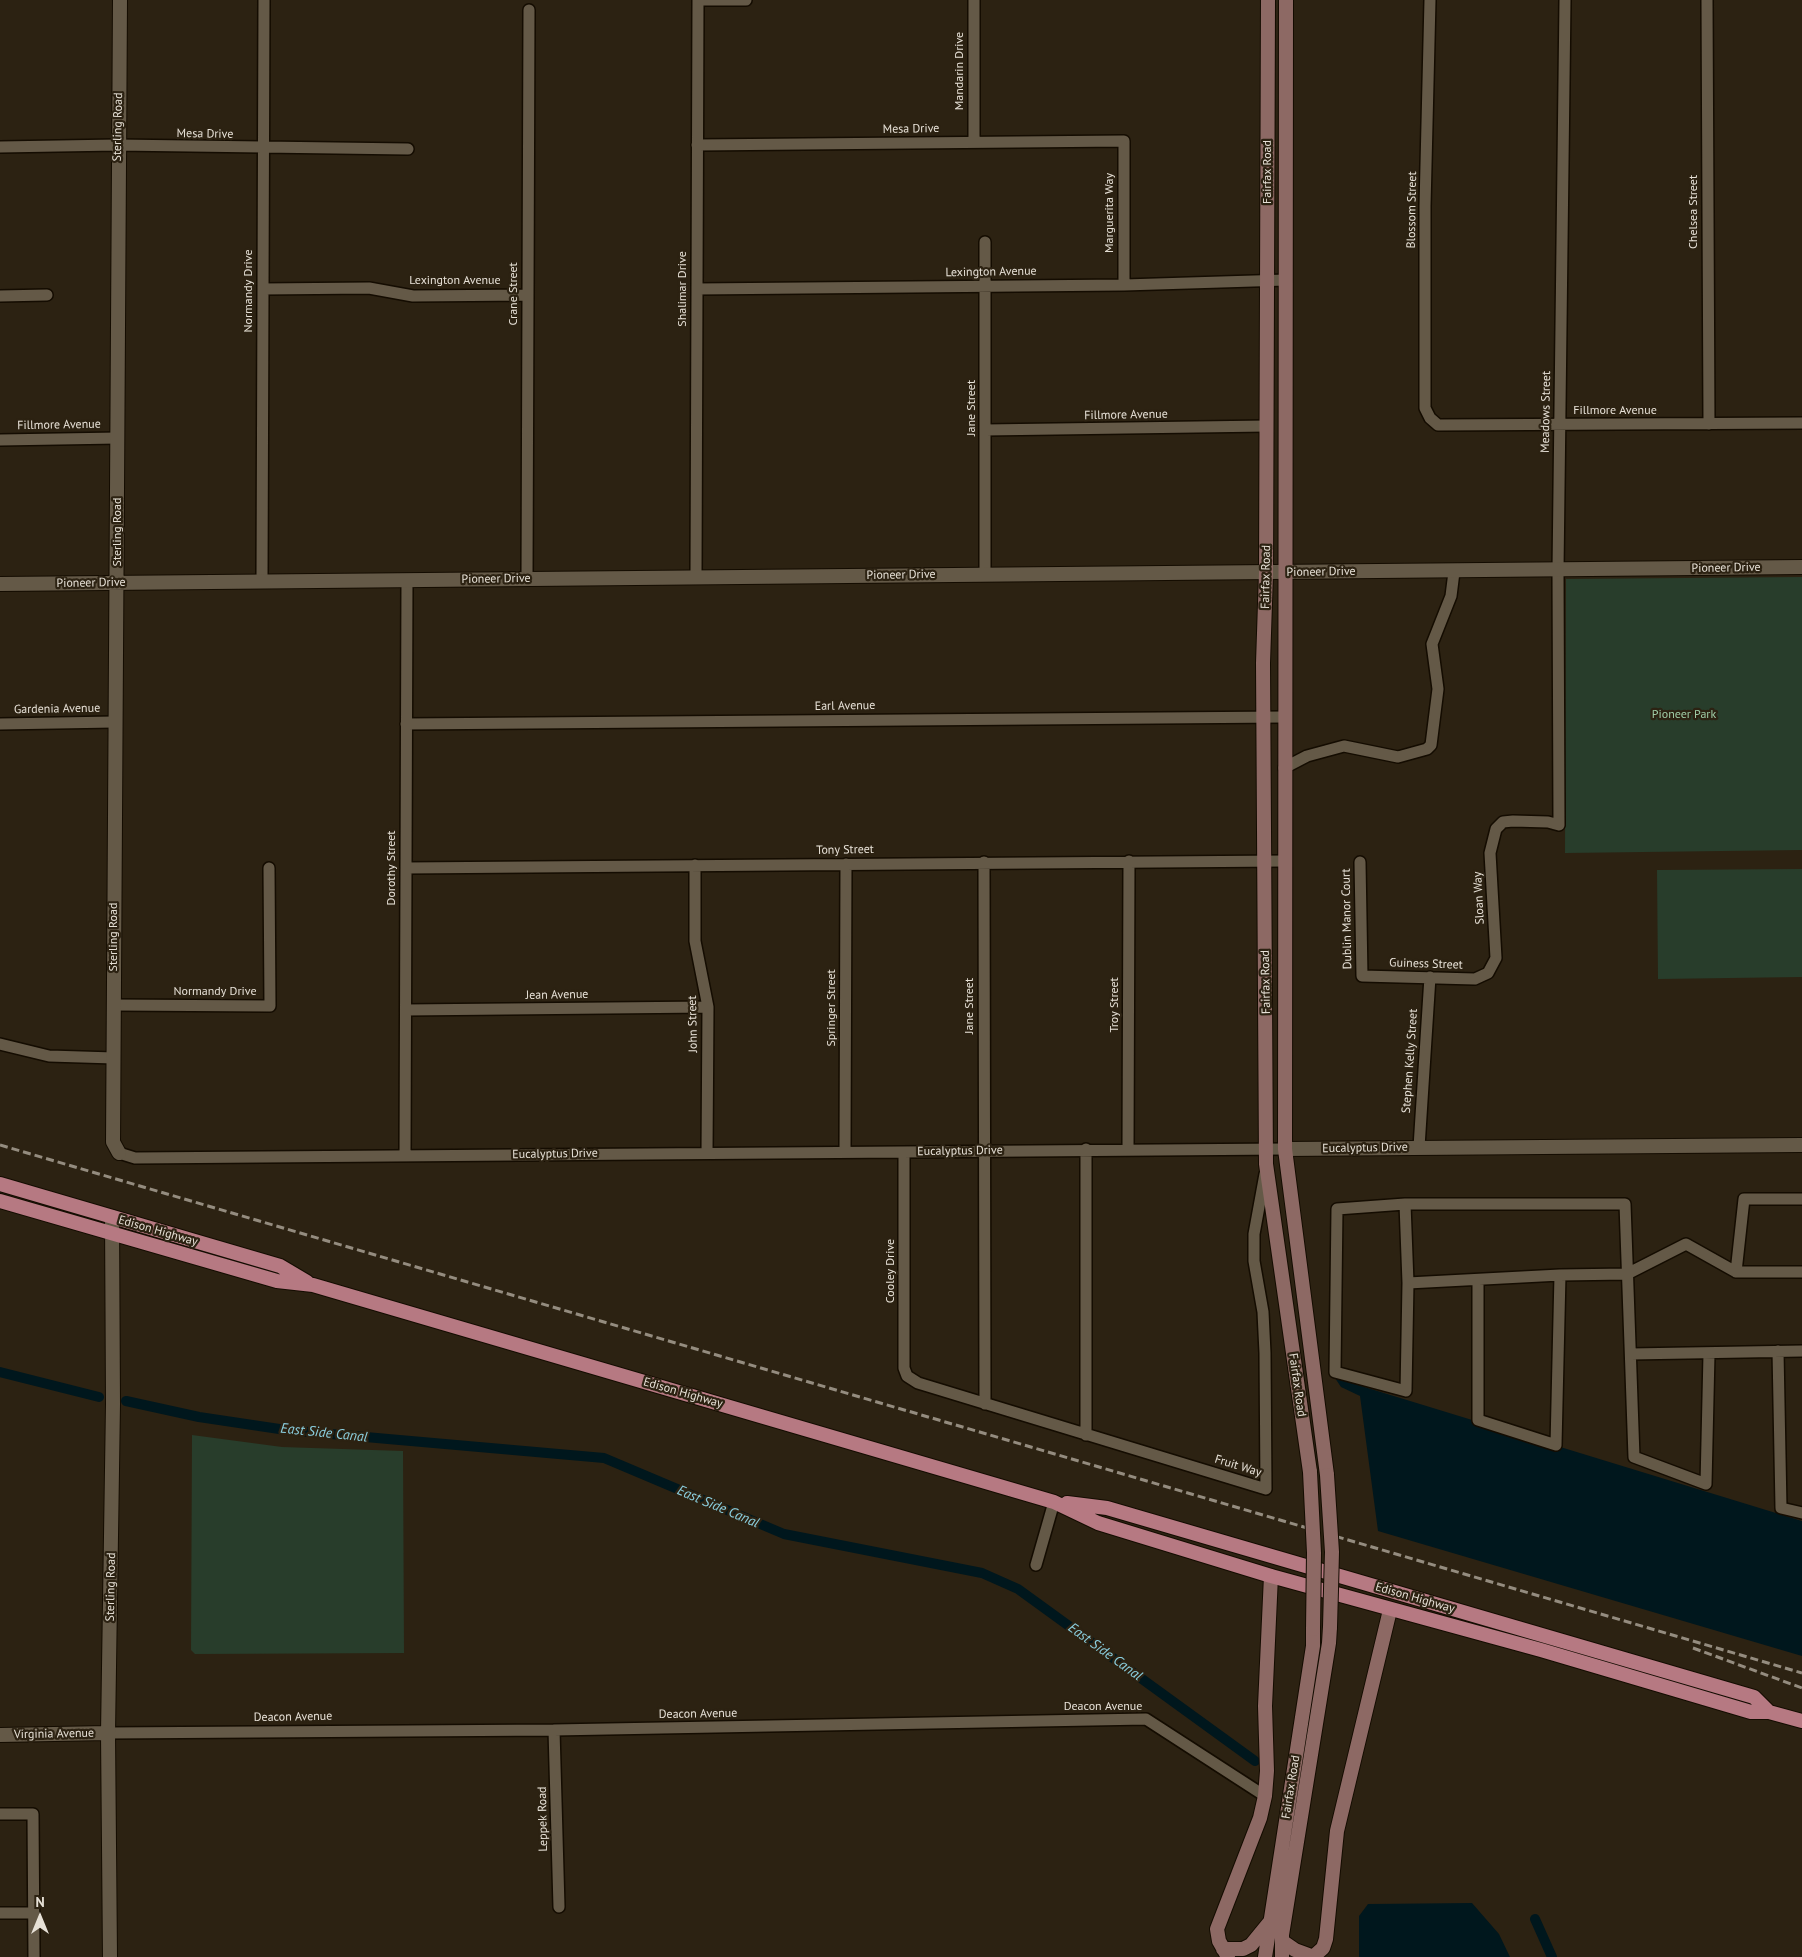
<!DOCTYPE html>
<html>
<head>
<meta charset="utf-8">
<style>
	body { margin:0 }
	#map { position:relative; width:1802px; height:1957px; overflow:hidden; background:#2c2212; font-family:"PT Sans",sans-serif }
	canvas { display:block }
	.north { position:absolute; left:15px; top:1892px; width:50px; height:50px; -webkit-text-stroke:4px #2c2212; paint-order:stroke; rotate:0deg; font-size:14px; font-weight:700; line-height:20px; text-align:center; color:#e7e1d7 }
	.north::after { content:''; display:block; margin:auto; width:18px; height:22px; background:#e7e1d7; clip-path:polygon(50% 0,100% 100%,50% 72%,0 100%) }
</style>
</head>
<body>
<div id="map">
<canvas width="1802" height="1957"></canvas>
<div class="north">N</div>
</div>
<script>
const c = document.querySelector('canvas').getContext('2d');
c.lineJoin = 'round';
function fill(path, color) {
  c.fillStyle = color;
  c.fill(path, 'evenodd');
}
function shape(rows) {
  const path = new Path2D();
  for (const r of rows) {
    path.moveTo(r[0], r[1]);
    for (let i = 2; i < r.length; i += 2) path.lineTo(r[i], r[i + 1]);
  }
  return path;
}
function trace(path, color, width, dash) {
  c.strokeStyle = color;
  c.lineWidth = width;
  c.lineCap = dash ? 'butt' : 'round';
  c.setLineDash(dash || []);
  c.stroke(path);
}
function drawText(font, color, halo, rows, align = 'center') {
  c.font = font + ' "PT Sans",sans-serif';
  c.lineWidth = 4.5;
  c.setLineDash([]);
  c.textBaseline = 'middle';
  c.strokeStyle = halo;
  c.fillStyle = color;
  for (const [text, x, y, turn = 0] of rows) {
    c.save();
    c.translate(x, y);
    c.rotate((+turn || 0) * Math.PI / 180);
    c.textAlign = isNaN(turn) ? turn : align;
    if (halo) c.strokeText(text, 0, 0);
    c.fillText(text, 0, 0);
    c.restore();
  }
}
const green = shape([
	[1802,577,1802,850,1565,853,1566,579],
	[1802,869,1802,977,1658,979,1657,870],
	[192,1435,282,1447,403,1451,404,1653,195,1654,191,1650]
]);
const water = shape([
	[1335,1378,1802,1521,1802,1656,1378,1531,1360,1396,1341,1387],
	[1472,1903,1499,1934,1510,1957,1359,1957,1359,1916,1368,1904]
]);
const canal = shape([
	[0,1372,99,1397],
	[126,1401,199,1417,286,1430,604,1458,784,1534,982,1573,1018,1589,1255,1761],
	[1535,1919,1552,1957]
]);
const minor = shape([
	[698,0,746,0],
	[1430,0,1425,206,1425,408,1430,418,1438,425,1802,423],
	[1707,0,1709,424],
	[974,142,974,0],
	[697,145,1124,141,1124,285],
	[0,147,117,145,408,149],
	[263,289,369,288,413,296,528,295],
	[697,289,1124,285,1286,280],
	[0,296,47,295],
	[985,430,1267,426],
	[0,440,118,438],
	[985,575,985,242],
	[696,577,698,0],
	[527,579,529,10],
	[262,581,264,0],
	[0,724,114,722],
	[406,724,1284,717],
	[1284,768,1307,756,1344,746,1398,757,1427,749,1431,745,1438,689,1432,644,1451,596,1454,572],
	[984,862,985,1404],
	[1360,862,1362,976,1475,979,1488,973,1496,958,1490,853,1496,829,1503,822,1513,821,1548,822,1559,825,1558,570,1565,0],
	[695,865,695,941,708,1007,707,1153],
	[406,868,1284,861],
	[113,1005,270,1006,269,868],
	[406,1010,708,1007],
	[0,1044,49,1056,114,1058],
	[1419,1147,1430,977],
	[1128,1149,1129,861],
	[845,1151,846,864],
	[904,1152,904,1368,907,1376,918,1383,1266,1489,1265,1353,1263,1312,1254,1261,1254,1234,1265,1174],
	[119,1153,135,1158,1285,1149],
	[405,1156,407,580],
	[1405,1204,1408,1283,1406,1391,1335,1372,1337,1209,1405,1204,1625,1204,1634,1457,1706,1484,1709,1354],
	[1736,1272,1744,1199,1802,1199],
	[1478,1280,1478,1420,1556,1445,1560,1275],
	[1408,1283,1560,1275,1627,1274,1686,1244,1736,1272,1802,1272],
	[1778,1351,1781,1508,1802,1513],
	[1631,1354,1802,1351],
	[1086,1435,1086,1149],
	[1036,1565,1054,1502],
	[554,1730,559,1907],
	[108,1733,554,1730,1146,1719,1265,1796],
	[0,1814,33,1814,34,1957],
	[0,1913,34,1913]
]);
const tertiary = shape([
	[0,584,1802,567],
	[1285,1149,1802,1145],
	[119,1153,113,1142,120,0],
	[0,1735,108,1733],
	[110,1957,108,1733,113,1404,112,1217]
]);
const secondary = shape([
	[1268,0,1266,573,1263,663,1266,1164,1310,1472],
	[1286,0,1285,1149,1327,1475],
	[1282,1941,1295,1950,1314,1957],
	[1223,1949,1243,1949,1251,1945,1269,1923],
	[1228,1957,1219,1941,1217,1929,1260,1818,1265,1796,1267,1771,1265,1706,1271,1576],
	[1265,1957,1313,1646,1313,1629],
	[1282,1957,1282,1935,1329,1643,1330,1627],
	[1313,1957,1323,1948,1326,1939,1337,1831,1390,1610]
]);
const primary = shape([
	[0,1184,280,1266,307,1282],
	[0,1201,277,1281,313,1285,1054,1502,1098,1523,1271,1576,1541,1650,1751,1712,1769,1712,1802,1721],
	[1067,1503,1107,1508,1754,1697,1769,1712]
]);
const rail = shape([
	[0,1145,1802,1673],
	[1693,1648,1802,1688]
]);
const secondaryBridge = shape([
	[1310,1472,1314,1553,1313,1629],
	[1327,1475,1332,1552,1330,1627]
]);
const streetNames = [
	["Mandarin Drive",960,71,-90],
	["Sterling Road",118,127,-89],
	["Mesa Drive",911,129,-1],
	["Mesa Drive",205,134,1],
	["Fairfax Road",1268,172,-90],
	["Blossom Street",1412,210,-89],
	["Chelsea Street",1694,212,-90],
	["Marguerita Way",1110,213,-90],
	["Lexington Avenue",991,272,-1],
	["Lexington Avenue",455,281],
	["Shalimar Drive",683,289,-90],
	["Normandy Drive",249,291,-90],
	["Crane Street",514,294,-90],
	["Jane Street",972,408,-90],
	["Fillmore Avenue",1615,411],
	["Meadows Street",1546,412,-89],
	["Fillmore Avenue",1126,415,-1],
	["Fillmore Avenue",59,425,-1],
	["Sterling Road",118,532,-90],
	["Pioneer Drive",1726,568,-1],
	["Pioneer Drive",1321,572,-1],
	["Pioneer Drive",901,575,-1],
	["Fairfax Road",1266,577,-89],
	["Pioneer Drive",496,579,-1],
	["Pioneer Drive",91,583,-1],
	["Earl Avenue",845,706,-1],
	["Gardenia Avenue",57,709,-1],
	["Tony Street",845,850,-1],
	["Dorothy Street",392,868,-90],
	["Sloan Way",1479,898,-93],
	["Dublin Manor Court",1347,919,-91],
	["Sterling Road",114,937,-90],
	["Guiness Street",1426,964,2],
	["Fairfax Road",1266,982,-91],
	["Normandy Drive",215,992],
	["Jean Avenue",557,995,-1],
	["Troy Street",1115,1005,-90],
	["Jane Street",970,1006,-90],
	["Springer Street",832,1008,-90],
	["John Street",693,1024,-91],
	["Stephen Kelly Street",1410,1061,-86],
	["Eucalyptus Drive",1365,1148,-1],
	["Eucalyptus Drive",960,1151,-1],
	["Eucalyptus Drive",555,1154,-1],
	["Edison Highway",158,1231,16],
	["Cooley Drive",891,1271,-90],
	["Fairfax Road",1297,1385,82],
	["Edison Highway",683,1393,16],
	["Fruit Way",1238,1466,17],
	["Sterling Road",111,1587,-89],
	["Edison Highway",1415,1598,16],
	["Deacon Avenue",1103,1707],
	["Deacon Avenue",698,1714,-1],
	["Deacon Avenue",293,1717,-1],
	["Virginia Avenue",54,1734,-1],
	["Fairfax Road",1291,1787,-81],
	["Leppek Road",543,1819,-91]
];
const parkNames = [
	["Pioneer Park",1684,715]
];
const waterNames = [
	["East Side Canal",324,1433,6],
	["East Side Canal",718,1507,23],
	["East Side Canal",1105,1652,36]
];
fill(green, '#283d2b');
fill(water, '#00171d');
trace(canal, '#00171d', 10);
trace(minor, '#140c01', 14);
trace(tertiary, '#140c01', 16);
trace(secondary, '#140c01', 16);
trace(primary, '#140c01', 16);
trace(minor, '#645947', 11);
trace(tertiary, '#645947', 14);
trace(secondary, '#8d6964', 14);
trace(primary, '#b67982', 14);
trace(rail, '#948c7f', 3, [8, 4]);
trace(secondaryBridge, '#140c01', 16, []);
trace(secondaryBridge, '#8d6964', 14);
drawText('12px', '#e7e1d7', '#2c2212', streetNames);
drawText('12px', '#9fcca6', '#2c2212', parkNames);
drawText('italic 14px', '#8bcfdf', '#2c2212', waterNames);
</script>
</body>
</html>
